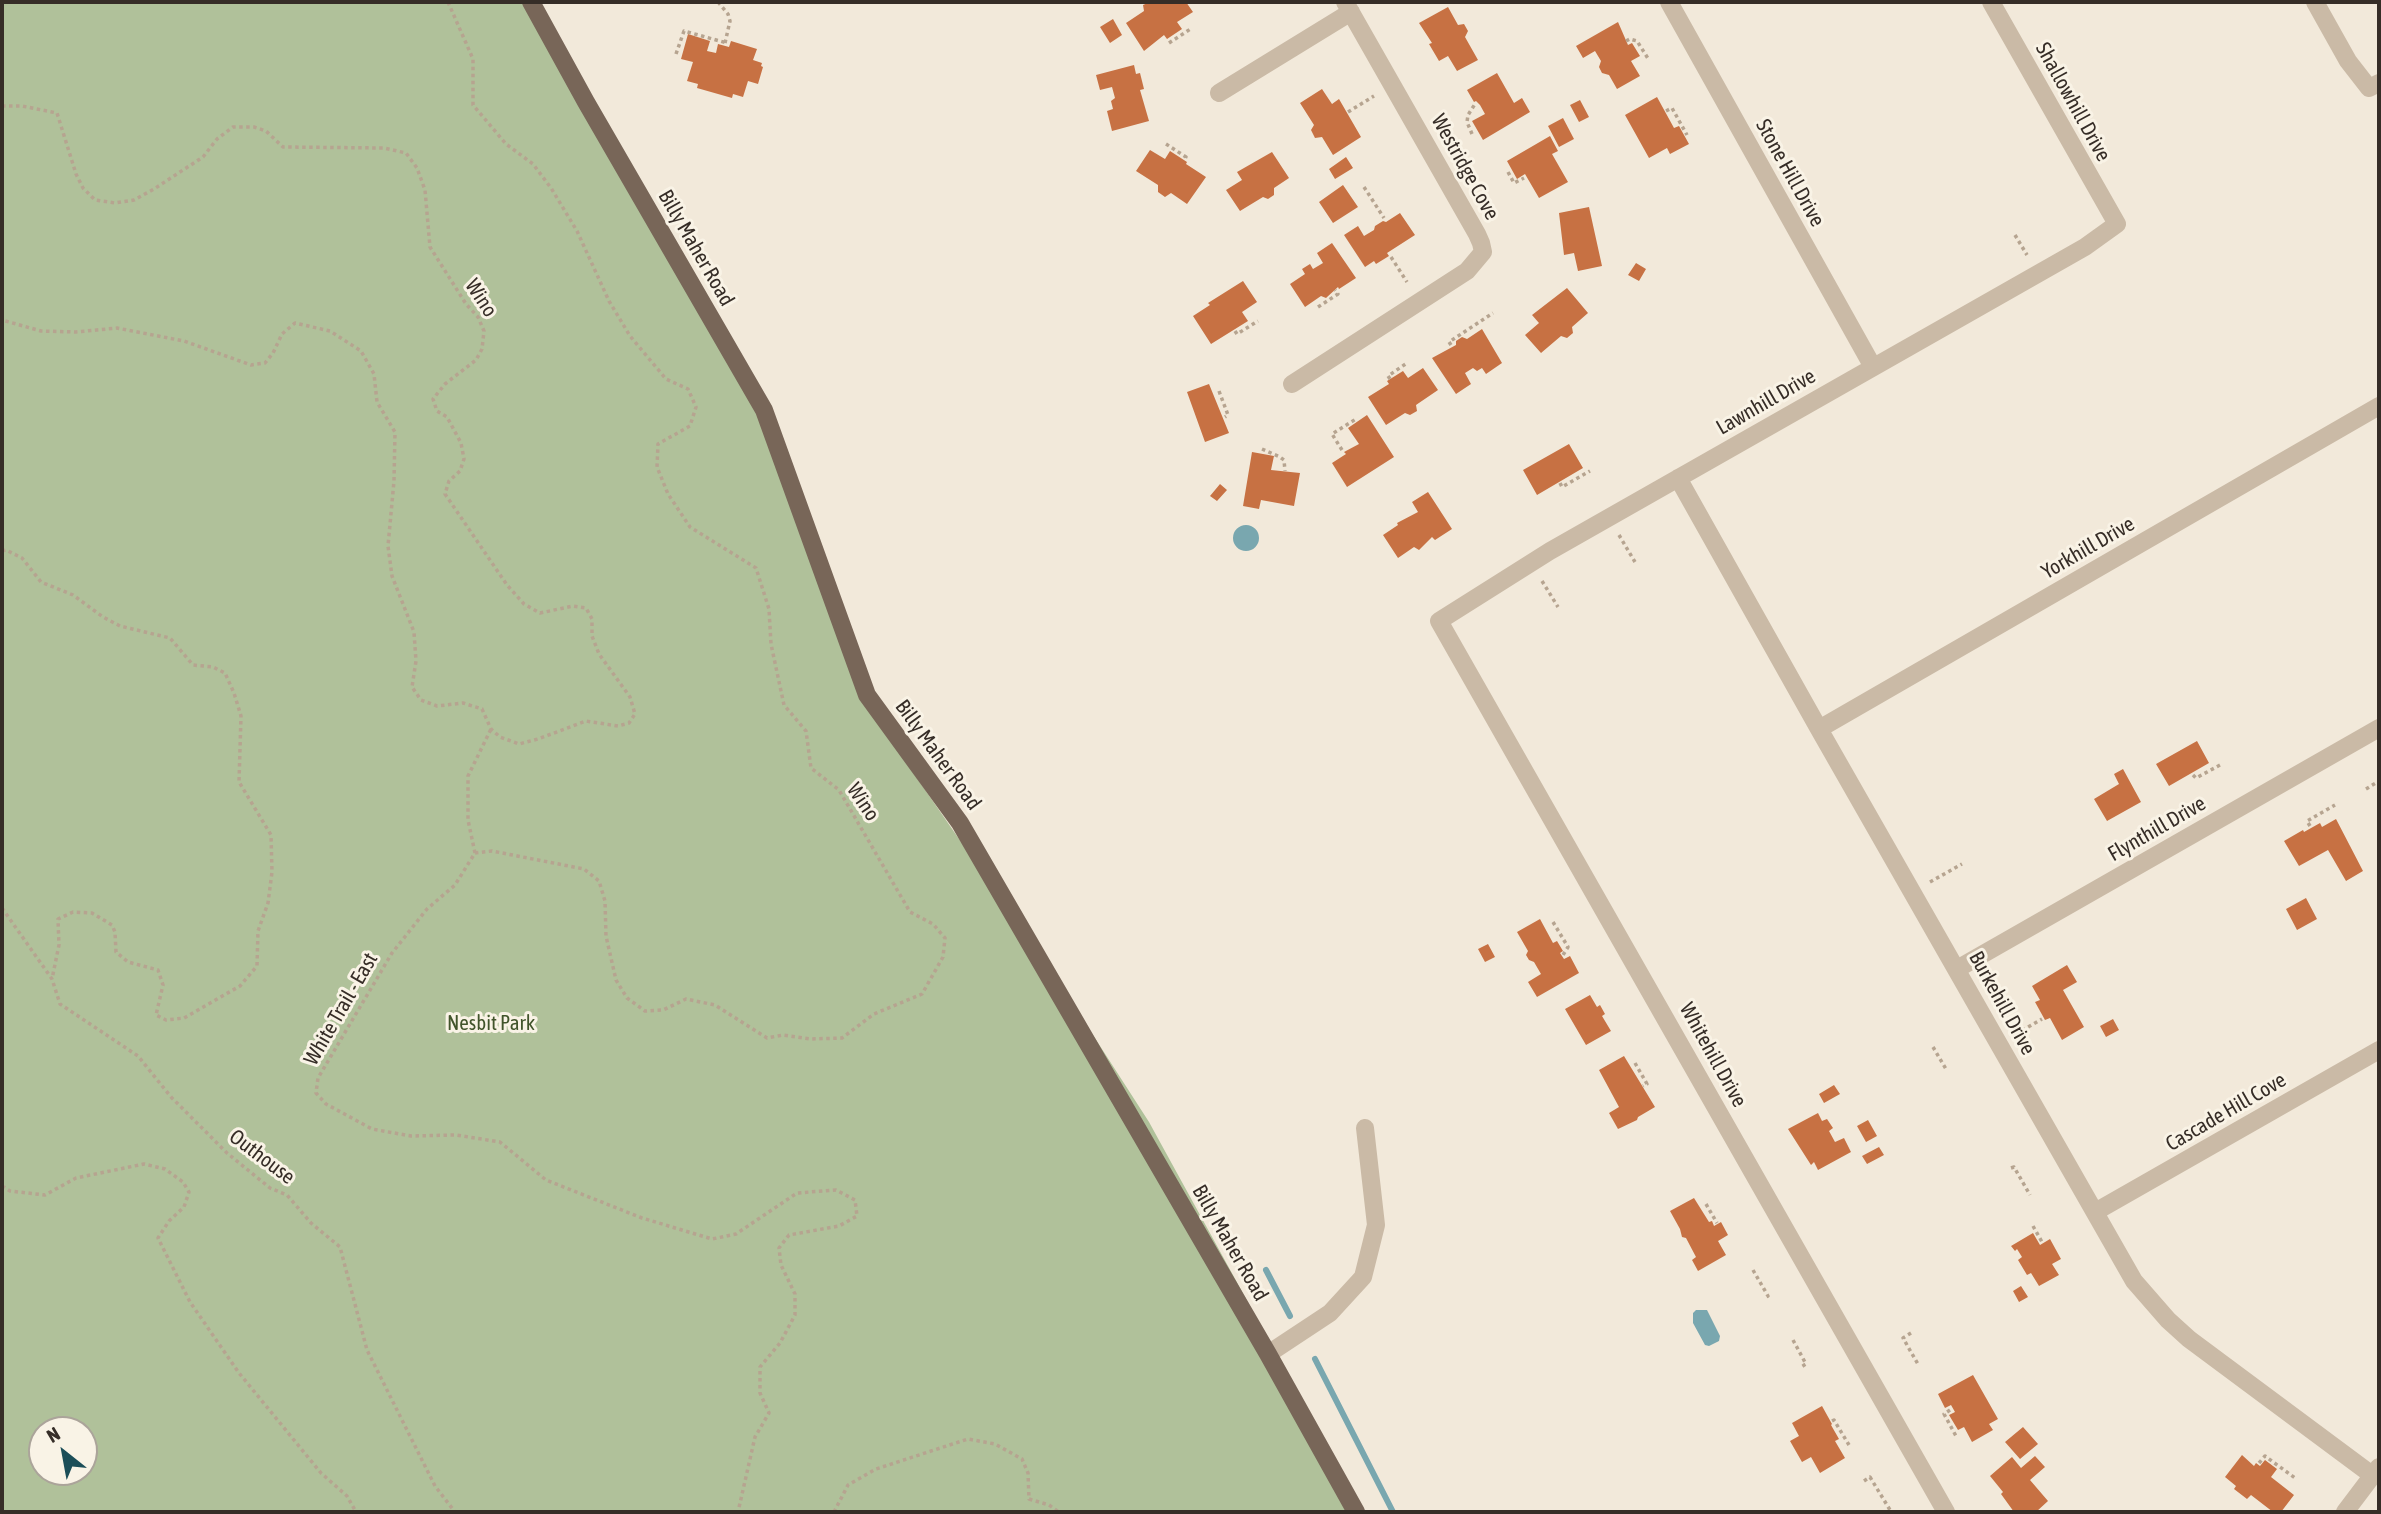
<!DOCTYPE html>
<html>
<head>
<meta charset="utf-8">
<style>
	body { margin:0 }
	#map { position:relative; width:2381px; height:1514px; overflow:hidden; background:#f2e9da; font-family:"Asap Condensed",sans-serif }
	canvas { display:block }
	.frame { position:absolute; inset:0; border:4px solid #362d27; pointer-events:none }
	.north { position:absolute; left:28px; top:1416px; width:70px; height:70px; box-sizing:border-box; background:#f9f3e6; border:2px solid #aba49a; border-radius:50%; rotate:329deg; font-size:19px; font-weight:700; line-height:28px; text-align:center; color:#362d27 }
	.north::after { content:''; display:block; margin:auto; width:24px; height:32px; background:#1c4e58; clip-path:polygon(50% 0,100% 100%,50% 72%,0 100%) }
</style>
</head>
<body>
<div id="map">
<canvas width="2381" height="1514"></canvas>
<div class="frame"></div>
<div class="north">N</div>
</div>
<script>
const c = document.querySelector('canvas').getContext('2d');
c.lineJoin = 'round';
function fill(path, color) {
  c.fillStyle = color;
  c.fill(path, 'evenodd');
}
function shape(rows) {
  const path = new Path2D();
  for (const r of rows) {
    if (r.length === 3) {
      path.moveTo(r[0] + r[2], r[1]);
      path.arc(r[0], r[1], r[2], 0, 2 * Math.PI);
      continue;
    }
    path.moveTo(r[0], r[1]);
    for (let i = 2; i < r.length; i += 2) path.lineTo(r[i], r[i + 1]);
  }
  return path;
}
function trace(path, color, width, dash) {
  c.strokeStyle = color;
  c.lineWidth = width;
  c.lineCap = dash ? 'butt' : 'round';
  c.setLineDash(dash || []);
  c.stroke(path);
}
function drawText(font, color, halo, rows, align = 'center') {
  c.font = font + ' "Asap Condensed",sans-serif';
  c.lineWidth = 6;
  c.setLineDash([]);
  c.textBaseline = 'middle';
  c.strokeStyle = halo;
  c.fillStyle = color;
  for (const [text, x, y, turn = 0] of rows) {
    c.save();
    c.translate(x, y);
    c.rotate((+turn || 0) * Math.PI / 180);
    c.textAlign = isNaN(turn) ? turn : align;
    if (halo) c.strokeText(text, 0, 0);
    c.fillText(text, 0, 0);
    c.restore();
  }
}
const green = shape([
	[2,2,535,2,773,437,883,729,1071,1001,1149,1122,1363,1512,2,1512],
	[42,1430,84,1430,84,1472,42,1472]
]);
const water = shape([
	[1246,538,13],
	[1696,1310,1707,1310,1720,1336,1719,1341,1709,1346,1705,1345,1693,1323,1693,1313]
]);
const stream = shape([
	[1266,1270,1290,1316],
	[1315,1359,1393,1512]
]);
const building = shape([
	[1150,2,1156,4,1186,2,1193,12,1177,22,1182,29,1167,39,1164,35,1144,51,1126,23,1144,11,1143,5],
	[1448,7,1458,25,1464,24,1468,31,1465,37,1478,60,1457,71,1448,56,1439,61,1429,44,1432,43,1419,23],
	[1113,19,1122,35,1110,43,1100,27],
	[1618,22,1628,45,1632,43,1640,56,1631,61,1640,76,1617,89,1609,75,1602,73,1599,67,1601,61,1595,51,1583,58,1576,46],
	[688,34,710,41,707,51,716,53,718,44,729,47,731,41,757,49,753,60,762,63,761,66,763,67,758,84,748,81,743,97,733,94,732,98,697,88,698,84,687,81,693,62,681,59],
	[1134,65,1136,74,1140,73,1144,89,1140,90,1149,121,1112,131,1107,111,1113,109,1111,101,1115,98,1112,87,1100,90,1096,75],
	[1497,73,1514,103,1522,98,1530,112,1483,140,1472,121,1485,114,1480,105,1476,101,1474,102,1467,90],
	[1322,89,1332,104,1339,99,1361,137,1333,155,1322,137,1315,138,1311,130,1314,125,1300,103],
	[1657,97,1674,128,1679,126,1689,144,1670,154,1667,148,1649,158,1625,115],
	[1580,100,1589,117,1579,122,1570,105],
	[1563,118,1574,139,1559,147,1548,126],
	[1550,136,1558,151,1552,154,1568,182,1539,198,1525,174,1517,179,1507,161],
	[1150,150,1165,159,1170,151,1187,162,1186,164,1206,177,1187,204,1171,193,1165,197,1158,192,1158,185,1136,171],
	[1272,152,1289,178,1274,188,1274,195,1268,199,1263,197,1240,211,1226,190,1242,180,1237,172],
	[1346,157,1353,168,1335,179,1329,169],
	[1343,185,1358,207,1333,223,1319,202],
	[1589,207,1602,266,1578,271,1574,253,1564,255,1559,213],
	[1400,213,1415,235,1387,253,1389,256,1376,264,1374,261,1365,267,1344,235,1358,226,1364,236,1374,230,1375,226,1383,221,1386,222],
	[1332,243,1356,278,1339,289,1338,287,1326,298,1321,296,1305,307,1290,284,1305,274,1302,269,1310,264,1313,269,1323,263,1317,253],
	[1636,263,1646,269,1639,281,1628,275],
	[1243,281,1257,302,1242,312,1248,321,1211,344,1193,316,1210,305,1208,303],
	[1567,288,1588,313,1572,327,1573,333,1567,338,1561,336,1541,353,1525,335,1539,323,1532,315],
	[1482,329,1502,363,1486,374,1482,368,1477,371,1473,368,1465,373,1471,384,1456,394,1432,358,1456,345,1456,341,1462,337,1467,339],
	[1423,368,1438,390,1416,405,1417,411,1410,415,1405,413,1386,425,1368,397,1389,384,1387,381,1403,371,1408,378],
	[1209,384,1229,433,1205,442,1187,392],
	[1367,415,1394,457,1347,487,1332,463,1346,454,1344,452,1359,444,1348,428],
	[1569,444,1583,468,1537,495,1523,470],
	[1252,452,1274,456,1271,470,1300,473,1294,506,1261,500,1259,509,1243,506],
	[1220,484,1227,490,1217,501,1210,496],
	[1428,492,1452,529,1435,540,1432,537,1419,550,1414,547,1398,558,1383,535,1398,525,1397,523,1418,512,1412,502],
	[2197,741,2209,763,2169,786,2156,764],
	[2123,769,2141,802,2107,821,2094,799,2119,784,2114,774],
	[2336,819,2363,871,2346,881,2328,850,2299,866,2284,841,2303,830,2304,832,2320,823,2322,827],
	[2306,898,2317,919,2297,930,2286,909],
	[1540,919,1553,943,1557,941,1563,951,1560,953,1564,959,1570,956,1579,973,1537,997,1528,982,1541,974,1534,962,1529,960,1526,955,1528,951,1517,932],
	[1488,944,1495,957,1485,962,1478,949],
	[2067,965,2077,982,2063,990,2084,1027,2062,1040,2050,1018,2045,1020,2035,1002,2040,1000,2032,986],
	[1590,995,1597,1007,1600,1005,1605,1014,1602,1016,1611,1031,1586,1045,1565,1009],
	[2113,1019,2119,1030,2106,1037,2100,1026],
	[1624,1056,1655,1107,1638,1117,1637,1120,1618,1129,1609,1113,1619,1107,1599,1070],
	[1834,1085,1840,1094,1824,1103,1819,1094],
	[1818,1113,1822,1121,1827,1119,1833,1128,1829,1131,1835,1142,1844,1138,1851,1152,1818,1170,1814,1162,1811,1165,1788,1129],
	[1868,1120,1877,1136,1866,1142,1857,1126],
	[1879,1147,1884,1155,1867,1164,1862,1156],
	[1694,1198,1709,1222,1712,1221,1714,1226,1721,1222,1728,1235,1718,1241,1726,1255,1698,1271,1692,1260,1696,1257,1686,1238,1682,1237,1680,1229,1670,1211],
	[2033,1233,2040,1245,2050,1239,2061,1259,2052,1264,2059,1275,2039,1286,2031,1273,2027,1275,2018,1260,2022,1257,2017,1249,2015,1251,2011,1246],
	[2021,1286,2028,1297,2019,1302,2013,1291],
	[1973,1375,1998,1419,1989,1424,1993,1430,1972,1442,1964,1427,1958,1430,1949,1415,1955,1412,1951,1405,1945,1408,1938,1394],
	[1822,1406,1832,1424,1831,1425,1839,1439,1835,1441,1845,1458,1820,1473,1811,1457,1802,1462,1790,1441,1799,1436,1792,1423],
	[2023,1427,2038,1444,2020,1459,2005,1442],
	[2242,1455,2254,1466,2256,1463,2260,1466,2265,1460,2277,1469,2271,1477,2294,1495,2281,1512,2273,1512,2251,1495,2247,1499,2234,1489,2236,1486,2225,1477],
	[2035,1456,2045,1467,2030,1480,2048,1501,2036,1512,2014,1512,2001,1494,2003,1492,1990,1476,2012,1457,2021,1468]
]);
const path = shape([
	[448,2,473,59,473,105,506,144,533,164,551,188,577,231,609,301,630,336,666,379,688,389,696,407,690,426,658,444,657,467,668,494,690,527,756,568,769,609,771,644,784,705,806,731,811,768,839,790,910,912,933,924,945,938,943,957,922,994,874,1014,842,1038,810,1039,783,1035,767,1038,715,1005,686,999,663,1010,645,1011,627,998,616,980,606,936,605,901,599,881,584,869,492,851,475,853,455,885,427,909,392,953,318,1078,316,1093,326,1104,372,1129,411,1136,456,1135,500,1142,546,1180,642,1218,712,1239,736,1234,797,1193,836,1190,855,1200,857,1216,839,1226,789,1235,779,1248,781,1265,795,1294,795,1315,780,1343,760,1367,760,1393,769,1413,755,1437,738,1512],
	[718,2,728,14,730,21,725,43],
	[1626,41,1630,39,1637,41,1649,60],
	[1169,43,1192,28],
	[676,54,684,31,727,43],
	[2,106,22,106,57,113,76,174,83,188,95,200,115,203,134,200,154,189,203,157,217,139,233,127,254,127,266,131,283,147,384,148,406,153,417,168,425,190,430,247,466,304,478,317,484,331,482,349,476,360,445,384,433,399,437,411,447,417,461,443,464,459,460,471,449,481,445,494,507,585,524,604,540,613,573,606,586,608,592,619,592,636,599,654,630,697,635,714,629,723,618,726,586,721,538,739,519,744,500,737,491,729,482,709,463,703,437,706,421,700,412,687,416,661,414,632,392,576,388,546,394,481,395,432,377,402,374,374,361,351,330,331,295,323,282,334,273,353,265,363,251,365,184,341,117,328,76,332,41,331,2,320],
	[1666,111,1672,108,1687,135],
	[1348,112,1374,96],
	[1472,134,1467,122,1468,115,1475,104],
	[1166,144,1186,157,1184,159],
	[1508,172,1514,183,1524,178],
	[1364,187,1384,218],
	[2015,235,2027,255],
	[1391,257,1407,282],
	[1318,307,1338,294,1335,290],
	[1235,331,1237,334,1258,321],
	[1451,345,1449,342,1493,313],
	[1390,379,1388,376,1407,363],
	[1219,391,1228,415,1225,417],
	[1262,449,1280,457,1284,460,1285,471],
	[1342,450,1332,434,1356,419],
	[1560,483,1562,487,1590,471],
	[1619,535,1635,562],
	[2,551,6,550,22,558,41,582,73,595,103,617,120,626,170,638,193,665,213,667,225,673,234,693,241,716,239,782,271,835,272,872,268,903,258,931,257,966,240,986,184,1018,166,1020,156,1015,163,985,158,970,128,962,116,952,115,932,112,925,92,913,73,912,58,919,59,945,52,979],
	[1542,581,1558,607],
	[2193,775,2196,778,2220,765],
	[2366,789,2379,781],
	[2310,826,2307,821,2335,805],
	[475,853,468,820,468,776,491,729],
	[1930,882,1962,864],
	[2,908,52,979,60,1004,138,1056,171,1097,227,1153,270,1188,287,1195,311,1223,340,1247,367,1350,435,1486,455,1512],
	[1553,922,1568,947,1563,955],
	[2016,1034,2042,1019],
	[1933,1047,1946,1069],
	[1635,1063,1647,1084,1643,1086],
	[2011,1168,2014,1167,2030,1195],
	[2,1186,10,1191,45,1195,76,1178,144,1164,165,1169,183,1182,189,1192,184,1207,169,1221,158,1238,190,1302,239,1373,321,1473,347,1496,356,1512],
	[1706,1204,1717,1223],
	[2033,1226,2042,1242],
	[1753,1270,1768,1296,1765,1297],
	[1911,1333,1903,1338,1919,1366],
	[1793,1340,1806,1364,1801,1367],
	[1950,1410,1944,1414,1956,1436],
	[1832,1421,1834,1420,1849,1445],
	[2259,1463,2265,1456,2295,1478],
	[1864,1481,1870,1477,1890,1510],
	[834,1512,848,1485,876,1469,968,1439,995,1444,1022,1459,1028,1473,1029,1499,1049,1505,1059,1512]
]);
const minor = shape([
	[1669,2,1873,367],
	[2315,2,2348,61,2369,88,2379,83],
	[1219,93,1351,12],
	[1292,384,1467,271,1483,252,1481,243,1477,234,1345,2],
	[1678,478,1819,729,2134,1281,2168,1320,2189,1339,2372,1475],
	[1819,729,2379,406],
	[1957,969,2379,728],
	[2095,1212,2379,1050],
	[1268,1354,1330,1313,1363,1277,1376,1225,1365,1128],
	[1946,1512,1439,621,1550,551,2085,247,2117,224,1991,2],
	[2345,1512,2379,1467]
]);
const major = shape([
	[531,2,586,102,764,410,867,695,960,823,1268,1354,1356,1512]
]);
const streetNames = [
	["Shallowhill Drive",2073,102,61],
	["Westridge Cove",1465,167,61],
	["Stone Hill Drive",1790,173,61],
	["Billy Maher Road",696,248,60],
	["Wino",481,298,57],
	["Lawnhill Drive",1766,402,-30],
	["Yorkhill Drive",2088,548,-30],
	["Billy Maher Road",938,755,54],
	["Wino",863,802,56],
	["Flynthill Drive",2157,829,-30],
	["Burkehill Drive",2002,1003,61],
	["White Trail - East",341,1009,-60],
	["Whitehill Drive",1713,1055,61],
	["Cascade Hill Cove",2226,1112,-30],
	["Outhouse",262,1157,37],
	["Billy Maher Road",1230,1243,60]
];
const parkNames = [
	["Nesbit Park",491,1023]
];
fill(green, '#b0c19a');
fill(water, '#79a7af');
trace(stream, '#79a7af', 6);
fill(building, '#c77143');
trace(path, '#b6a490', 3.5, [3.5, 3.5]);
trace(minor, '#cabaa6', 18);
trace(major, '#786658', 18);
drawText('21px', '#362d27', '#f9f3e6', streetNames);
drawText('21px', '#41542b', '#f9f3e6', parkNames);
</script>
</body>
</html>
